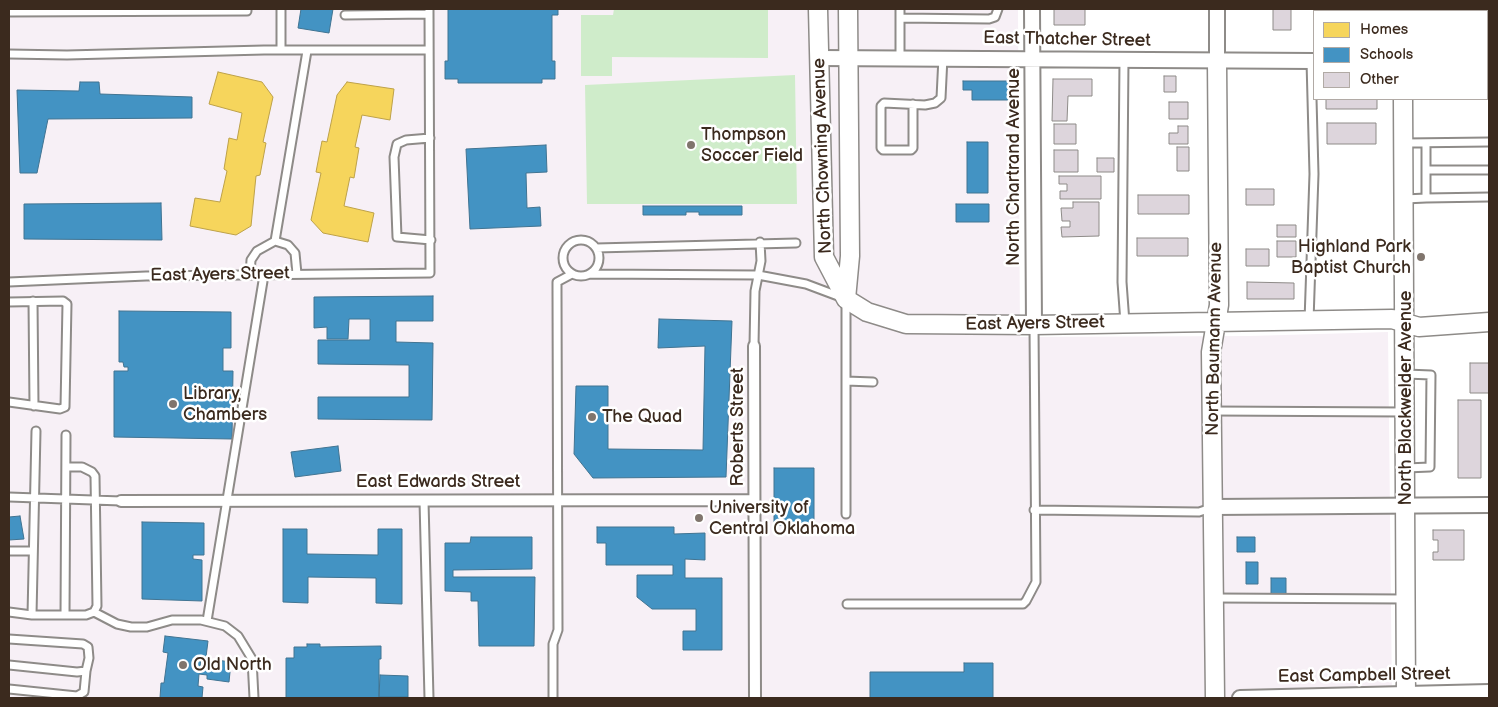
<!DOCTYPE html>
<html>
<head>
<meta charset="utf-8">
<style>
	body { margin:0 }
	#map { position:relative; width:1498px; height:707px; overflow:hidden; background:#fff; font-family:"Balsamiq Sans",sans-serif }
	canvas { display:block }
	.frame { position:absolute; inset:0; border:10px solid #3b2a1e; pointer-events:none }
	.legend { position:absolute; left:1313px; top:10px; width:175px; height:90px; box-sizing:border-box; background:#fff; border:1px solid #b1aaa5; margin:0; padding:6px 9px; list-style:none; font-size:15px; color:#3b2a1e }
	.legend li { display:flex; align-items:center; gap:10px; height:25px }
	.legend b { width:25px; border:1px solid #b1aaa5 }
</style>
</head>
<body>
<div id="map">
<canvas width="1498" height="707"></canvas>
<div class="frame"></div>
<ul class="legend">
<li><b style="height:14px;background:#f6d55c"></b>Homes</li>
<li><b style="height:14px;background:#4393c3"></b>Schools</li>
<li><b style="height:14px;background:#ddd5dc"></b>Other</li>
</ul>
</div>
<script>
const c = document.querySelector('canvas').getContext('2d');
c.lineJoin = 'round';
function fill(path, color) {
  c.fillStyle = color;
  c.fill(path, 'evenodd');
}
function shape(rows) {
  const path = new Path2D();
  for (const r of rows) {
    if (r.length === 3) {
      path.moveTo(r[0] + r[2], r[1]);
      path.arc(r[0], r[1], r[2], 0, 2 * Math.PI);
      continue;
    }
    path.moveTo(r[0], r[1]);
    for (let i = 2; i < r.length; i += 2) path.lineTo(r[i], r[i + 1]);
  }
  return path;
}
function trace(path, color, width, dash) {
  c.strokeStyle = color;
  c.lineWidth = width;
  c.lineCap = dash ? 'butt' : 'round';
  c.setLineDash(dash || []);
  c.stroke(path);
}
function drawText(font, color, halo, rows, align = 'center') {
  c.font = font + ' "Balsamiq Sans",sans-serif';
  c.lineWidth = 5;
  c.setLineDash([]);
  c.textBaseline = 'middle';
  c.strokeStyle = halo;
  c.fillStyle = color;
  for (const [text, x, y, turn = 0] of rows) {
    c.save();
    c.translate(x, y);
    c.rotate((+turn || 0) * Math.PI / 180);
    c.textAlign = isNaN(turn) ? turn : align;
    if (halo) c.strokeText(text, 0, 0);
    c.fillText(text, 0, 0);
    c.restore();
  }
}
const built = shape([
	[9,9,1018,9,1020,337,1249,336,1388,332,1392,698,9,698]
]);
const green = shape([
	[614,9,768,9,768,58,612,57,612,76,581,76,581,15,613,15],
	[795,75,797,204,587,204,585,85]
]);
const homes = shape([
	[218,72,262,82,273,97,263,142,266,143,260,175,256,176,251,226,236,235,190,226,195,198,220,202,227,171,224,169,229,138,237,140,242,113,209,104,218,72],
	[347,82,394,89,390,120,362,115,355,147,359,148,354,178,350,177,344,206,374,213,368,242,323,233,311,220,321,173,316,172,322,141,327,142,337,95,347,82]
]);
const schools = shape([
	[301,9,333,9,329,33,298,28,301,9],
	[448,9,558,9,558,15,552,15,552,61,555,61,555,79,542,79,542,83,458,83,458,79,445,79,445,61,448,61,448,9],
	[963,81,1008,81,1008,100,972,100,972,90,963,90,963,81],
	[80,82,99,82,100,94,192,97,192,118,48,119,37,173,20,173,17,90,79,91,80,82],
	[967,142,988,142,988,193,967,193,967,142],
	[546,145,547,172,526,173,527,208,540,207,541,226,470,229,466,149,546,145],
	[161,203,162,240,24,239,24,204,161,203],
	[956,204,989,204,989,222,956,222,956,204],
	[643,206,742,206,742,215,699,215,699,212,686,212,686,215,643,215,643,206],
	[433,296,433,321,396,321,396,342,433,343,432,420,318,419,318,397,409,397,409,365,318,364,318,340,370,340,370,319,349,319,348,339,327,339,327,327,314,328,314,297,433,296],
	[119,311,231,312,231,348,223,348,223,371,233,371,232,439,114,437,114,371,128,371,128,367,124,367,123,362,119,362,119,311],
	[659,319,732,321,726,477,593,478,574,454,576,386,608,386,608,449,703,450,705,346,658,348,659,319],
	[338,446,341,471,295,477,291,452,338,446],
	[774,468,814,468,814,526,774,525,774,468],
	[20,516,24,539,9,540,9,517,20,516],
	[142,522,204,523,204,555,193,555,193,559,202,560,202,601,142,599,142,522],
	[597,527,674,527,674,534,705,533,705,560,685,559,685,578,722,578,722,650,683,650,683,631,696,631,696,609,652,609,637,597,637,575,673,575,673,565,606,565,606,543,597,543,597,527],
	[283,529,307,529,307,554,378,555,378,529,402,529,402,604,376,603,376,578,308,577,308,603,283,602,283,529],
	[471,537,532,537,532,569,453,570,453,577,535,577,534,646,479,646,478,601,471,601,471,592,445,591,445,543,470,543,471,537],
	[1237,537,1255,537,1255,552,1237,552,1237,537],
	[1246,562,1258,562,1258,584,1246,584,1246,562],
	[1271,578,1286,578,1286,594,1271,594,1271,578],
	[165,636,208,641,206,657,201,656,200,668,207,669,209,659,231,662,229,682,207,679,207,675,199,674,198,686,203,687,202,698,160,698,161,683,164,683,168,653,163,652,165,636],
	[307,644,320,644,320,647,381,646,381,659,379,659,379,698,286,698,286,658,294,658,294,647,307,647,307,644],
	[964,663,993,663,993,698,870,698,870,672,964,672,964,663],
	[380,675,408,676,408,697,379,697,380,675]
]);
const building = shape([
	[1054,9,1085,9,1085,25,1054,25,1054,9],
	[1273,9,1291,9,1291,30,1273,30,1273,9],
	[1357,9,1377,9,1377,11,1357,11,1357,9],
	[1164,76,1176,76,1176,92,1164,92,1164,76],
	[1053,79,1092,79,1092,96,1068,96,1067,121,1052,121,1053,79],
	[1326,99,1377,99,1377,109,1326,109,1326,99],
	[1169,102,1188,102,1188,119,1169,119,1169,102],
	[1327,123,1376,123,1376,144,1327,144,1327,123],
	[1054,124,1076,124,1076,144,1054,144,1054,124],
	[1178,126,1188,126,1188,144,1169,144,1169,133,1178,133,1178,126],
	[1177,147,1189,147,1189,171,1177,171,1177,147],
	[1054,150,1078,150,1078,172,1054,172,1054,150],
	[1097,158,1114,158,1114,172,1097,172,1097,158],
	[1059,176,1101,176,1101,199,1060,199,1060,191,1067,191,1067,184,1059,184,1059,176],
	[1246,189,1274,189,1274,205,1246,205,1246,189],
	[1138,195,1189,195,1189,214,1138,214,1138,195],
	[1073,202,1099,202,1099,236,1062,237,1061,227,1070,227,1070,221,1062,221,1061,208,1073,208,1073,202],
	[1277,225,1296,225,1296,237,1277,237,1277,225],
	[1137,238,1188,238,1188,256,1137,256,1137,238],
	[1277,241,1296,241,1296,257,1277,257,1277,241],
	[1246,249,1269,249,1269,266,1246,266,1246,249],
	[1247,282,1294,283,1294,299,1247,299,1247,282],
	[1470,363,1489,363,1489,393,1470,393,1470,363],
	[1458,400,1481,400,1481,478,1458,478,1458,400],
	[1433,530,1464,530,1464,560,1433,560,1433,552,1438,552,1438,540,1433,540,1433,530]
]);
const service = shape([
	[281,9,281,50],
	[900,9,900,57],
	[1437,9,1475,9],
	[9,12,247,11,247,9],
	[345,15,429,14],
	[900,18,989,19,995,17,998,9],
	[9,54,67,55,264,50,429,50],
	[1124,60,1122,282,1125,323],
	[913,104,913,148,911,150,883,150,881,148,881,106,884,103,925,105,935,103,941,98,943,57],
	[430,138,406,140,397,144,394,157,397,237,431,240],
	[1405,143,1489,142],
	[1426,170,1489,170],
	[1426,198,1489,197],
	[1405,199,1426,198,1426,143],
	[581,258,18],
	[275,241,307,51],
	[596,248,796,243],
	[590,274,758,275,806,284,846,299,846,514],
	[250,275,251,260,257,251,275,241,288,245,295,253,297,274],
	[9,282,146,276,430,273,429,9],
	[33,301,34,406],
	[9,302,63,301,67,304,65,407,60,409,9,402],
	[1309,321,1314,174,1311,61],
	[754,346,755,291,761,261,760,242],
	[1406,374,1431,375,1430,467,1406,468],
	[846,381,873,382],
	[1212,411,1404,412],
	[9,497,121,501],
	[424,501,429,698],
	[1034,510,1199,512,1211,508],
	[9,551,33,551],
	[1215,598,1406,599],
	[847,604,1023,604,1026,601,1036,582,1034,326],
	[9,612,32,615,86,615,94,612,97,606,95,476,92,472,82,467,66,467],
	[94,612,117,624,131,627,147,627,172,620,201,620,225,626,238,636,252,659,254,698],
	[32,615,36,431],
	[65,615,66,435],
	[207,621,264,275],
	[9,639,83,644,88,647,89,658,86,671,77,672,9,665],
	[9,689,77,696,84,692,86,671],
	[553,698,553,644,558,630,557,291,557,282,572,274]
]);
const pedestrian = shape([
	[754,346,755,698],
	[121,501,754,500]
]);
const minor = shape([
	[1032,9,1034,325],
	[819,58,1314,61],
	[1217,62,1217,9],
	[1213,507,1489,505],
	[1240,698,1489,692]
]);
const tertiary = shape([
	[818,9,824,257,846,299],
	[1403,11,1403,9],
	[1403,99,1406,698],
	[846,299,867,312,906,324,1034,325,1392,319,1419,327,1489,322],
	[846,299,850,256,848,9],
	[1215,698,1211,352,1219,305,1217,62]
]);
const markers = [
	[691,145,5,"#80756d"],
	[1421,257,5,"#80756d"],
	[173,404,5,"#80756d"],
	[592,417,5,"#80756d"],
	[699,518,5,"#80756d"],
	[183,665,5,"#80756d"]
];
const streetNames = [
	["East Thatcher Street",1067,40,1],
	["North Chowning Avenue",823,156,-92],
	["North Chartrand Avenue",1014,167,-90],
	["East Ayers Street",220,275,-1],
	["East Ayers Street",1035,324,-1],
	["North Baumann Avenue",1215,339,-89],
	["North Blackwelder Avenue",1406,398,-90],
	["Roberts Street",738,427,-90],
	["East Edwards Street",438,482],
	["East Campbell Street",1364,676,-1]
];
const poiNames = [
	["Thompson",701,135],
	["Soccer Field",701,156],
	["Highland Park",1411,247,"right"],
	["Baptist Church",1411,268,"right"],
	["Library,",183,394],
	["Chambers",183,415],
	["The Quad",602,417],
	["University of",709,508],
	["Central Oklahoma",709,529],
	["Old North",193,665]
];
fill(built, '#f7f0f6');
fill(green, '#cfecca');
fill(homes, '#f6d55c');
trace(homes, '#bea249', 1);
fill(schools, '#4393c3');
trace(schools, '#417492', 1);
fill(building, '#ddd5dc');
trace(building, '#8e8b88', 1);
trace(service, '#8e8b88', 11);
trace(pedestrian, '#8e8b88', 14);
trace(minor, '#8e8b88', 18);
trace(tertiary, '#8e8b88', 21);
trace(service, '#fff', 7);
trace(pedestrian, '#fff', 10);
trace(minor, '#fff', 14);
trace(tertiary, '#fff', 18);
for (const [x, y, r, color] of markers) {
  const dot = new Path2D();
  dot.arc(x, y, r, 0, 2 * Math.PI);
  c.fillStyle = color;
  c.fill(dot);
  trace(dot, '#fff', 2);
}
drawText('18px', '#3b2a1e', '#fff', streetNames);
drawText('18px', '#3b2a1e', '#fff', poiNames, 'left');
</script>
</body>
</html>
